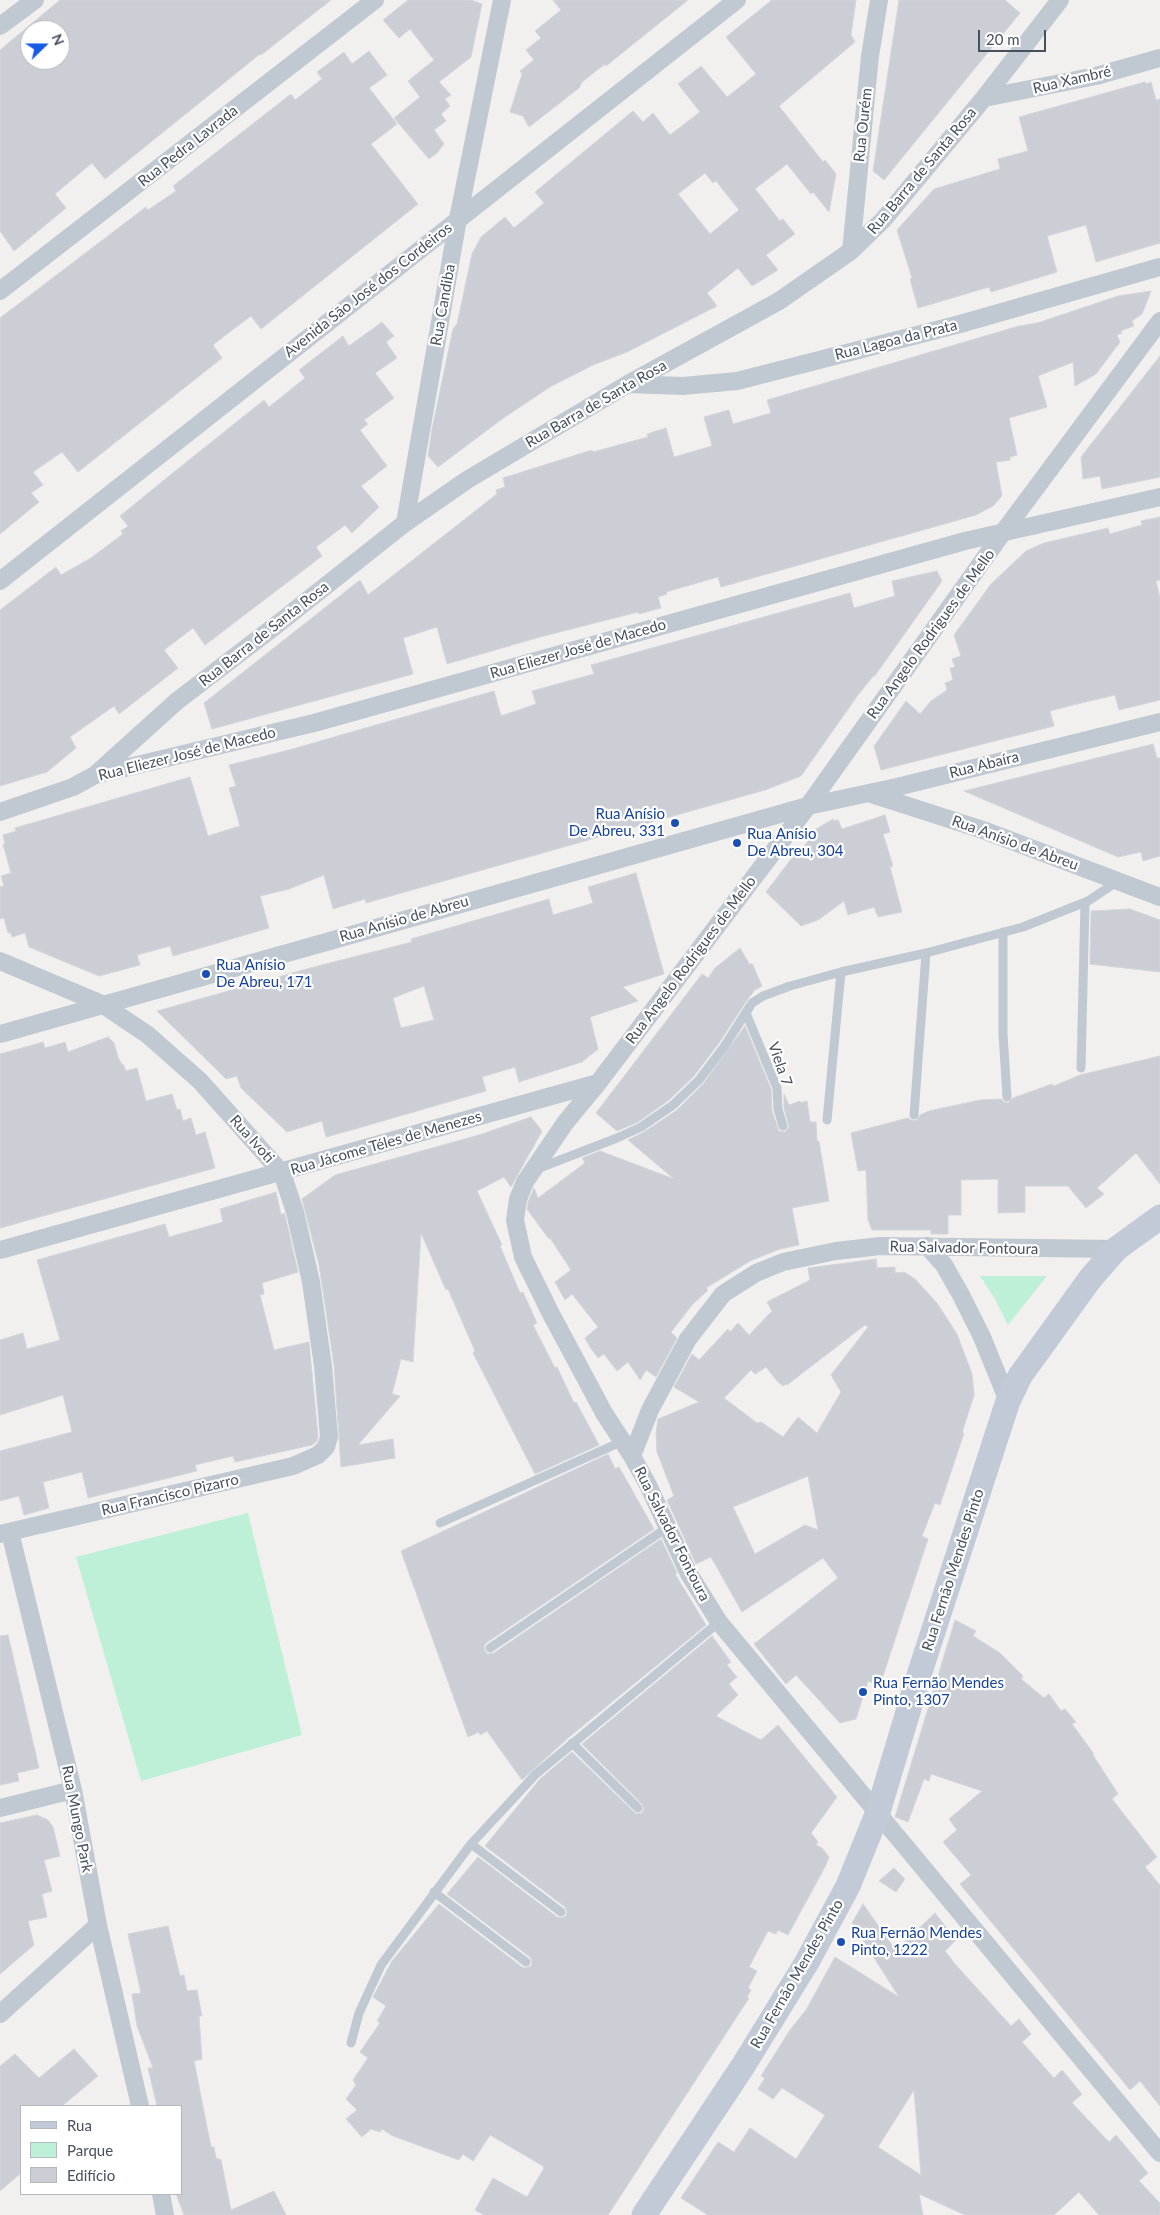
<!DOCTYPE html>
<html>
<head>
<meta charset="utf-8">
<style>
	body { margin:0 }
	#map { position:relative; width:1160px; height:2215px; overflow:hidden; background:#f2f0ef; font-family:Lato,sans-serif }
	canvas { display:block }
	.legend { position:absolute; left:20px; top:2105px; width:162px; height:90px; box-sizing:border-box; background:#fff; border:1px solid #b5b9be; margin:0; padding:6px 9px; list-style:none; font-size:15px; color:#47505d }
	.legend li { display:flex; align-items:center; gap:10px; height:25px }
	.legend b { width:25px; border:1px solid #b5b9be }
	.north { position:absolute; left:20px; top:20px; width:50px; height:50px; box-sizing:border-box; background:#fff; border:1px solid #b5b9be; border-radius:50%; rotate:68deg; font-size:14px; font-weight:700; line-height:20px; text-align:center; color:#47505d }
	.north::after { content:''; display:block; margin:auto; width:18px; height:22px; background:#175ae4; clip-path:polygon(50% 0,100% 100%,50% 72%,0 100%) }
	.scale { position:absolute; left:978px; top:30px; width:68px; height:22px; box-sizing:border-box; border:2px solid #47505d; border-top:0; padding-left:6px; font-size:15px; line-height:18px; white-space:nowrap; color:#47505d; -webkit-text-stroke:4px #fff; paint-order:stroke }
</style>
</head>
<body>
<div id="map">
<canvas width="1160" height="2215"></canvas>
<ul class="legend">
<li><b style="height:6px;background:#c2cad8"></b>Rua</li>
<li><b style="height:14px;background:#bef0d7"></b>Parque</li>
<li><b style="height:14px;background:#cbced5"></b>Edifício</li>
</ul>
<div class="north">N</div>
<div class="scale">20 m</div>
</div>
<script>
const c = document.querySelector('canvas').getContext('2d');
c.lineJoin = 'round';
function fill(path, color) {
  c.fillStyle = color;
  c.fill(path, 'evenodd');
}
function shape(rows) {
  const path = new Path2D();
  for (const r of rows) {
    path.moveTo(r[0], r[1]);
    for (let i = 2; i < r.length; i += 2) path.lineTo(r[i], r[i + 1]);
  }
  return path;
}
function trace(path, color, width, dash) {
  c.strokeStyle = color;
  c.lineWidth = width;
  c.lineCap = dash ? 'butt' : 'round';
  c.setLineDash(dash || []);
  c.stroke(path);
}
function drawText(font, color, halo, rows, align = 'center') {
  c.font = font + ' Lato,sans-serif';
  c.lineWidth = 4.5;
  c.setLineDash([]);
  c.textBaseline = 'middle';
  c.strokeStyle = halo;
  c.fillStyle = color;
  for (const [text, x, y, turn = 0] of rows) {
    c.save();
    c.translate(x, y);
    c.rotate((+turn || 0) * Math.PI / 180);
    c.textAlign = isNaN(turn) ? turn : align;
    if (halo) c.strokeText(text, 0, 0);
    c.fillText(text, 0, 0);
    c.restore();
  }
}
const green = shape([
	[980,1276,1047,1276,1008,1325,995,1299],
	[248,1513,302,1735,141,1781,76,1557]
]);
const building = shape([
	[60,0,331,0,261,55,260,54,105,179,92,163,55,194,66,208,14,251,0,231,0,50,60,0],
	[30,30,60,30,60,60,30,60,30,30],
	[408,0,471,0,482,4,471,57,439,82,451,95,445,99,450,106,441,114,446,121,434,130,444,144,437,153,429,159,394,118,420,97,408,81,434,60,410,29,399,38,383,20,408,0],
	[553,0,688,0,606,66,605,64,582,82,579,88,529,127,523,116,510,112,522,74,520,71,534,60,526,50,541,38,535,31,561,10,553,0],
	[772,0,856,0,851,35,855,42,779,106,823,162,825,160,836,174,829,212,813,192,811,194,787,164,755,189,780,221,783,219,795,234,766,255,778,270,752,286,738,268,707,293,717,306,627,352,593,365,550,387,502,419,438,467,428,456,432,429,453,329,457,324,472,254,481,237,505,217,514,228,544,203,535,192,633,111,643,122,653,113,670,135,700,112,678,84,701,66,727,97,756,74,726,37,772,0],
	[705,173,713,183,716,181,739,210,710,234,678,194,705,173],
	[899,0,1005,0,1020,13,884,180,873,171,899,0],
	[369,51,387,75,369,88,397,124,371,144,418,204,261,329,251,316,223,337,213,345,222,358,78,472,62,452,33,472,43,485,31,493,39,502,0,534,0,318,146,207,148,210,176,191,173,186,291,94,295,100,322,79,317,72,344,52,352,64,369,51],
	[1145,82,1146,84,1151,82,1156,100,1160,99,1160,243,1096,262,1086,225,1047,236,1057,272,991,292,989,287,918,308,910,279,912,278,897,230,934,189,1000,169,998,159,1028,151,1019,117,1145,82],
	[1151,291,1142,314,1132,321,1134,326,1121,331,1122,333,1117,335,1120,342,1096,374,1075,386,1073,362,1038,376,1047,407,1009,418,1017,455,1010,457,1010,460,996,462,1002,496,993,506,976,515,721,587,718,577,666,592,667,594,658,597,661,608,639,614,638,612,540,637,447,664,437,627,403,638,413,674,212,729,204,703,360,580,368,595,497,494,496,490,505,487,503,478,592,450,593,452,648,437,647,434,666,428,674,457,712,446,704,417,729,410,733,424,771,413,767,400,1019,326,1037,323,1118,296,1151,291],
	[382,322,394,336,386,342,397,358,375,373,394,398,364,420,368,424,360,430,387,466,361,486,379,507,352,533,345,525,316,547,322,556,205,645,193,628,164,650,178,668,119,714,114,706,70,737,76,748,47,772,0,786,0,610,56,567,61,575,91,558,123,534,121,531,128,526,120,516,174,472,264,400,269,407,305,378,299,370,343,336,349,346,382,322],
	[1160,356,1160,477,1102,489,1100,476,1083,479,1081,457,1160,356],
	[1160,517,1160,580,1156,581,1160,598,1160,700,1119,710,1115,695,1073,705,1050,711,1054,726,881,770,874,746,906,701,920,714,931,701,947,690,945,683,953,680,950,668,955,667,952,659,961,656,954,635,991,584,1026,551,1044,543,1108,528,1110,534,1142,525,1141,521,1160,517],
	[937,571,942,581,874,677,874,675,858,695,801,776,765,790,366,903,365,899,333,909,324,875,289,889,260,896,269,928,173,956,170,946,137,955,140,965,99,976,29,947,25,933,12,937,10,932,8,933,4,918,0,919,0,887,4,886,1,876,11,873,3,844,5,844,3,835,16,831,15,828,190,777,208,836,240,826,229,788,236,786,229,765,289,750,494,691,501,716,536,704,532,691,594,674,591,665,850,593,854,608,895,596,892,581,937,571],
	[1153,744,1157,758,1160,758,1160,856,1143,861,1141,852,1118,857,964,791,1153,744],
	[885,815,890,832,883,834,893,866,890,867,902,912,878,917,874,907,848,915,844,901,818,920,801,926,766,892,795,854,797,857,816,829,833,819,834,821,838,820,842,829,885,815],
	[636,873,664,974,623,987,638,1001,590,1017,598,1049,582,1062,519,1082,515,1067,482,1077,486,1091,355,1129,326,1137,322,1121,287,1132,241,1088,237,1076,226,1079,157,1011,314,967,412,942,411,939,549,899,553,915,593,903,588,887,636,873],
	[424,986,434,1020,401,1028,393,998,424,986],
	[1130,909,1160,920,1160,972,1090,964,1091,911,1130,909],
	[740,948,750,965,752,963,762,986,755,990,747,1000,719,1043,694,1076,669,1100,638,1122,617,1131,596,1113,702,974,708,978,715,968,740,948],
	[745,1026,771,1089,772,1111,779,1131,785,1132,789,1127,784,1108,784,1094,789,1105,800,1101,801,1103,807,1101,810,1122,816,1122,817,1141,819,1141,829,1201,792,1208,799,1245,780,1249,750,1261,706,1288,708,1290,692,1305,671,1332,677,1338,656,1377,646,1370,640,1380,628,1362,617,1371,604,1354,598,1358,590,1347,585,1338,598,1327,572,1294,565,1300,555,1282,571,1270,550,1238,549,1239,527,1209,528,1202,534,1188,538,1198,585,1163,582,1158,600,1151,674,1179,628,1140,644,1132,677,1110,703,1084,745,1026],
	[108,1037,114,1043,118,1057,122,1065,123,1064,126,1071,137,1068,146,1101,172,1094,177,1110,180,1109,183,1121,191,1118,196,1135,205,1132,215,1168,0,1228,0,1054,43,1042,45,1048,65,1042,68,1052,108,1037],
	[1160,1056,1160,1184,1136,1153,1097,1188,1104,1194,1086,1208,1068,1186,1025,1186,1025,1212,998,1213,998,1179,961,1180,961,1215,948,1215,948,1234,931,1234,931,1230,872,1230,868,1220,866,1170,858,1171,851,1133,908,1118,911,1120,916,1121,920,1115,929,1111,980,1100,1001,1099,1004,1102,1008,1103,1013,1098,1052,1084,1054,1086,1080,1075,1160,1056],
	[531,1117,542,1131,511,1187,504,1177,477,1191,502,1245,500,1246,520,1293,523,1292,537,1323,533,1325,555,1368,557,1367,574,1403,576,1402,599,1445,535,1474,473,1353,475,1351,448,1289,446,1290,421,1233,413,1362,401,1359,392,1394,400,1396,358,1445,393,1439,395,1458,341,1467,334,1365,319,1265,302,1199,335,1175,479,1135,531,1117],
	[276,1192,281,1215,284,1213,285,1215,298,1272,262,1283,264,1294,260,1295,274,1350,309,1342,318,1436,317,1441,312,1445,235,1462,233,1456,195,1465,197,1471,88,1498,82,1472,43,1482,49,1508,24,1515,19,1496,0,1501,0,1451,72,1432,63,1395,0,1415,0,1340,23,1333,27,1349,60,1340,37,1260,165,1224,169,1237,223,1222,220,1209,276,1192],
	[876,1259,877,1268,895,1267,895,1273,904,1272,915,1279,937,1303,957,1334,972,1374,974,1395,962,1433,964,1433,940,1505,935,1503,922,1536,928,1539,880,1685,868,1681,856,1719,840,1723,796,1675,786,1684,754,1644,838,1578,823,1558,742,1612,711,1557,696,1564,667,1500,674,1496,657,1452,656,1433,658,1419,699,1402,674,1387,692,1354,699,1360,728,1329,730,1332,738,1323,749,1335,772,1311,767,1302,810,1280,808,1268,876,1259],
	[865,1325,868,1327,831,1375,841,1392,817,1433,798,1417,783,1437,761,1422,757,1423,724,1398,751,1370,755,1374,766,1367,778,1382,783,1386,786,1384,787,1385,865,1325],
	[808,1476,818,1530,805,1525,755,1554,733,1507,808,1476],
	[608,1454,615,1469,619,1467,654,1529,486,1643,484,1646,485,1651,488,1654,494,1653,661,1539,677,1573,675,1574,706,1625,568,1738,522,1780,487,1731,480,1735,479,1732,468,1737,401,1551,608,1454],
	[955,1620,976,1631,973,1636,1000,1653,1023,1676,1021,1679,1044,1698,1049,1694,1061,1711,1065,1709,1076,1722,1072,1724,1094,1754,1093,1755,1118,1794,1112,1799,1157,1857,1145,1867,1160,1885,1160,2106,1140,2081,1130,2090,960,1884,971,1875,943,1842,957,1830,949,1819,982,1791,931,1774,929,1781,924,1779,908,1822,895,1817,955,1620],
	[8,1635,39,1768,17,1773,19,1781,0,1785,0,1636,8,1635],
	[712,1636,731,1662,727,1665,737,1677,729,1684,738,1695,716,1716,761,1740,778,1725,837,1797,811,1833,818,1842,816,1845,822,1848,829,1857,826,1865,788,1935,778,1930,776,1934,768,1931,749,1967,757,1971,748,1988,751,1990,747,1997,749,1998,608,2215,484,2215,475,2210,493,2178,527,2197,544,2168,543,2166,490,2135,473,2161,463,2154,459,2160,393,2136,382,2129,380,2132,371,2129,362,2137,346,2119,357,2110,346,2099,356,2085,353,2080,368,2058,360,2052,380,2023,377,2021,386,2006,373,1997,392,1961,439,1904,522,1967,526,1968,531,1966,532,1962,530,1957,447,1894,478,1857,557,1917,561,1918,566,1916,567,1912,565,1907,485,1846,540,1779,572,1752,634,1812,637,1814,642,1813,644,1809,642,1804,582,1744,712,1636],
	[37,1815,48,1820,53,1827,60,1856,44,1860,52,1891,42,1894,47,1917,28,1921,34,1945,0,1974,0,1823,37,1815],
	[894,1868,905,1879,896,1892,879,1881,894,1868],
	[863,1904,894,1948,897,1946,898,1948,935,1913,956,1940,945,1951,955,1964,1011,2026,1019,2019,1031,2034,1022,2042,1054,2078,1062,2070,1082,2094,1072,2103,1109,2142,1116,2135,1148,2173,1139,2181,1160,2203,1160,2215,1099,2215,1079,2192,1054,2215,965,2215,919,2194,923,2215,708,2215,681,2198,718,2142,734,2152,750,2128,796,2159,825,2115,782,2088,773,2099,758,2089,765,2078,761,2076,790,2030,806,2010,835,1957,899,1997,852,1923,863,1904],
	[914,2090,921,2175,878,2147,914,2090],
	[168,1926,180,1976,184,1975,187,1991,197,1990,202,2016,199,2016,202,2059,194,2061,211,2147,214,2147,216,2158,221,2160,231,2210,274,2191,286,2215,184,2215,176,2194,181,2194,181,2106,157,2106,148,2068,153,2068,137,2026,132,1994,141,1993,128,1934,168,1926],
	[74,2049,98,2076,62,2106,21,2106,21,2173,0,2191,0,2066,15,2054,39,2078,74,2049]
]);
const lane = shape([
	[1003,932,1003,1034,1007,1097],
	[746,1013,777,1088,778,1109,783,1126],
	[1081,1068,1085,902],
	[914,1115,926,953],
	[827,1120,841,972],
	[537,1169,617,1138,641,1127,673,1105,699,1080,724,1047,752,1003,763,996,790,986,841,972,926,953,1023,927,1088,901,1118,881],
	[440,1523,623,1441],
	[490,1648,668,1527],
	[572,1743,638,1808],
	[471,1844,561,1912],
	[434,1892,526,1962],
	[351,2043,359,2013,381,1965,471,1844,536,1774,719,1622]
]);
const street = shape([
	[0,26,35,0],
	[984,98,1096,76,1160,58],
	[851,251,870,56,879,0],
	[0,291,375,0],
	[1160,321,1004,531,808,806,598,1083,565,1123,525,1182,518,1199,515,1220,523,1257,550,1312,604,1413,632,1456,648,1485,689,1574,719,1622,1160,2153],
	[628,384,683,386,737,381,960,324,1160,267],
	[405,523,458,219,502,0],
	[0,581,737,0],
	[95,775,177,701,279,623,405,523,467,480,628,384,779,301,851,251,883,220,984,98,1060,0],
	[871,794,983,830,1160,897],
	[0,812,73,787,95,775,314,723,965,541,1160,497],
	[0,961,102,1004,148,1035,200,1081,282,1173,295,1212,311,1282,323,1366,329,1437,326,1447,318,1455,293,1466,0,1534],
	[0,1034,808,806,897,787,1160,722],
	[927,1246,944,1265,961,1295,982,1337,1008,1401],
	[0,1250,598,1083],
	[632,1456,650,1410,688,1339,723,1294,756,1273,783,1262,836,1251,880,1246,1116,1249],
	[10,1532,73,1790,98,1925,140,2106],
	[0,1808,73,1790],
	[0,2014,98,1925],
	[161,2194,165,2215]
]);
const secondary = shape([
	[644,2215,743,2066,807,1962,848,1886,878,1812,919,1675,1008,1401,1020,1376,1090,1279,1116,1249,1160,1217]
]);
const markers = [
	[675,823,5,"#1a4fb4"],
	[737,843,5,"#1a4fb4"],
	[206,974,5,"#1a4fb4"],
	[863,1692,5,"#1a4fb4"],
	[841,1942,5,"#1a4fb4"]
];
const streetNames = [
	["Rua Xambré",1072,80,-13],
	["Rua Ourém",863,125,-84],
	["Rua Pedra Lavrada",188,146,-38],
	["Rua Barra de Santa Rosa",922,171,-50],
	["Avenida São José dos Cordeiros",368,290,-38],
	["Rua Candiba",443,305,-80],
	["Rua Lagoa da Prata",896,340,-14],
	["Rua Barra de Santa Rosa",596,404,-30],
	["Rua Barra de Santa Rosa",264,634,-38],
	["Rua Angelo Rodrigues de Mello",931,634,-54],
	["Rua Eliezer José de Macedo",578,649,-16],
	["Rua Eliezer José de Macedo",187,754,-14],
	["Rua Abaíra",984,765,-14],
	["Rua Anísio de Abreu",1015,843,20],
	["Rua Anísio de Abreu",404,919,-16],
	["Rua Angelo Rodrigues de Mello",691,960,-53],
	["Viela 7",780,1064,71],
	["Rua Ivoti",252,1139,48],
	["Rua Jácome Téles de Menezes",386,1143,-16],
	["Rua Salvador Fontoura",964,1248,1],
	["Rua Francisco Pizarro",170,1495,-13],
	["Rua Salvador Fontoura",672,1534,63],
	["Rua Fernão Mendes Pinto",953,1570,-72],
	["Rua Mungo Park",77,1819,79],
	["Rua Fernão Mendes Pinto",797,1974,-60]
];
const transitNames = [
	["Rua Anísio",665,814,"right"],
	["De Abreu, 331",665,831,"right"],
	["Rua Anísio",747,834],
	["De Abreu, 304",747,851],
	["Rua Anísio",216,965],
	["De Abreu, 171",216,982],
	["Rua Fernão Mendes",873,1683],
	["Pinto, 1307",873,1700],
	["Rua Fernão Mendes",851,1933],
	["Pinto, 1222",851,1950]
];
fill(green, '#bef0d7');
fill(building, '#cbced5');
trace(building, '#d3d5db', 1);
trace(lane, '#c0c8d1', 9);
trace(street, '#c0c8d1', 18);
trace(secondary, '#c2cad8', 25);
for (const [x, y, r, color] of markers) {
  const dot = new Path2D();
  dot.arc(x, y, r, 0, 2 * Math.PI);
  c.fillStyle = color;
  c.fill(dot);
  trace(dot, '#fff', 2);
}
drawText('15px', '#47505d', '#fff', streetNames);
drawText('15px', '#164399', '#fff', transitNames, 'left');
</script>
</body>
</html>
